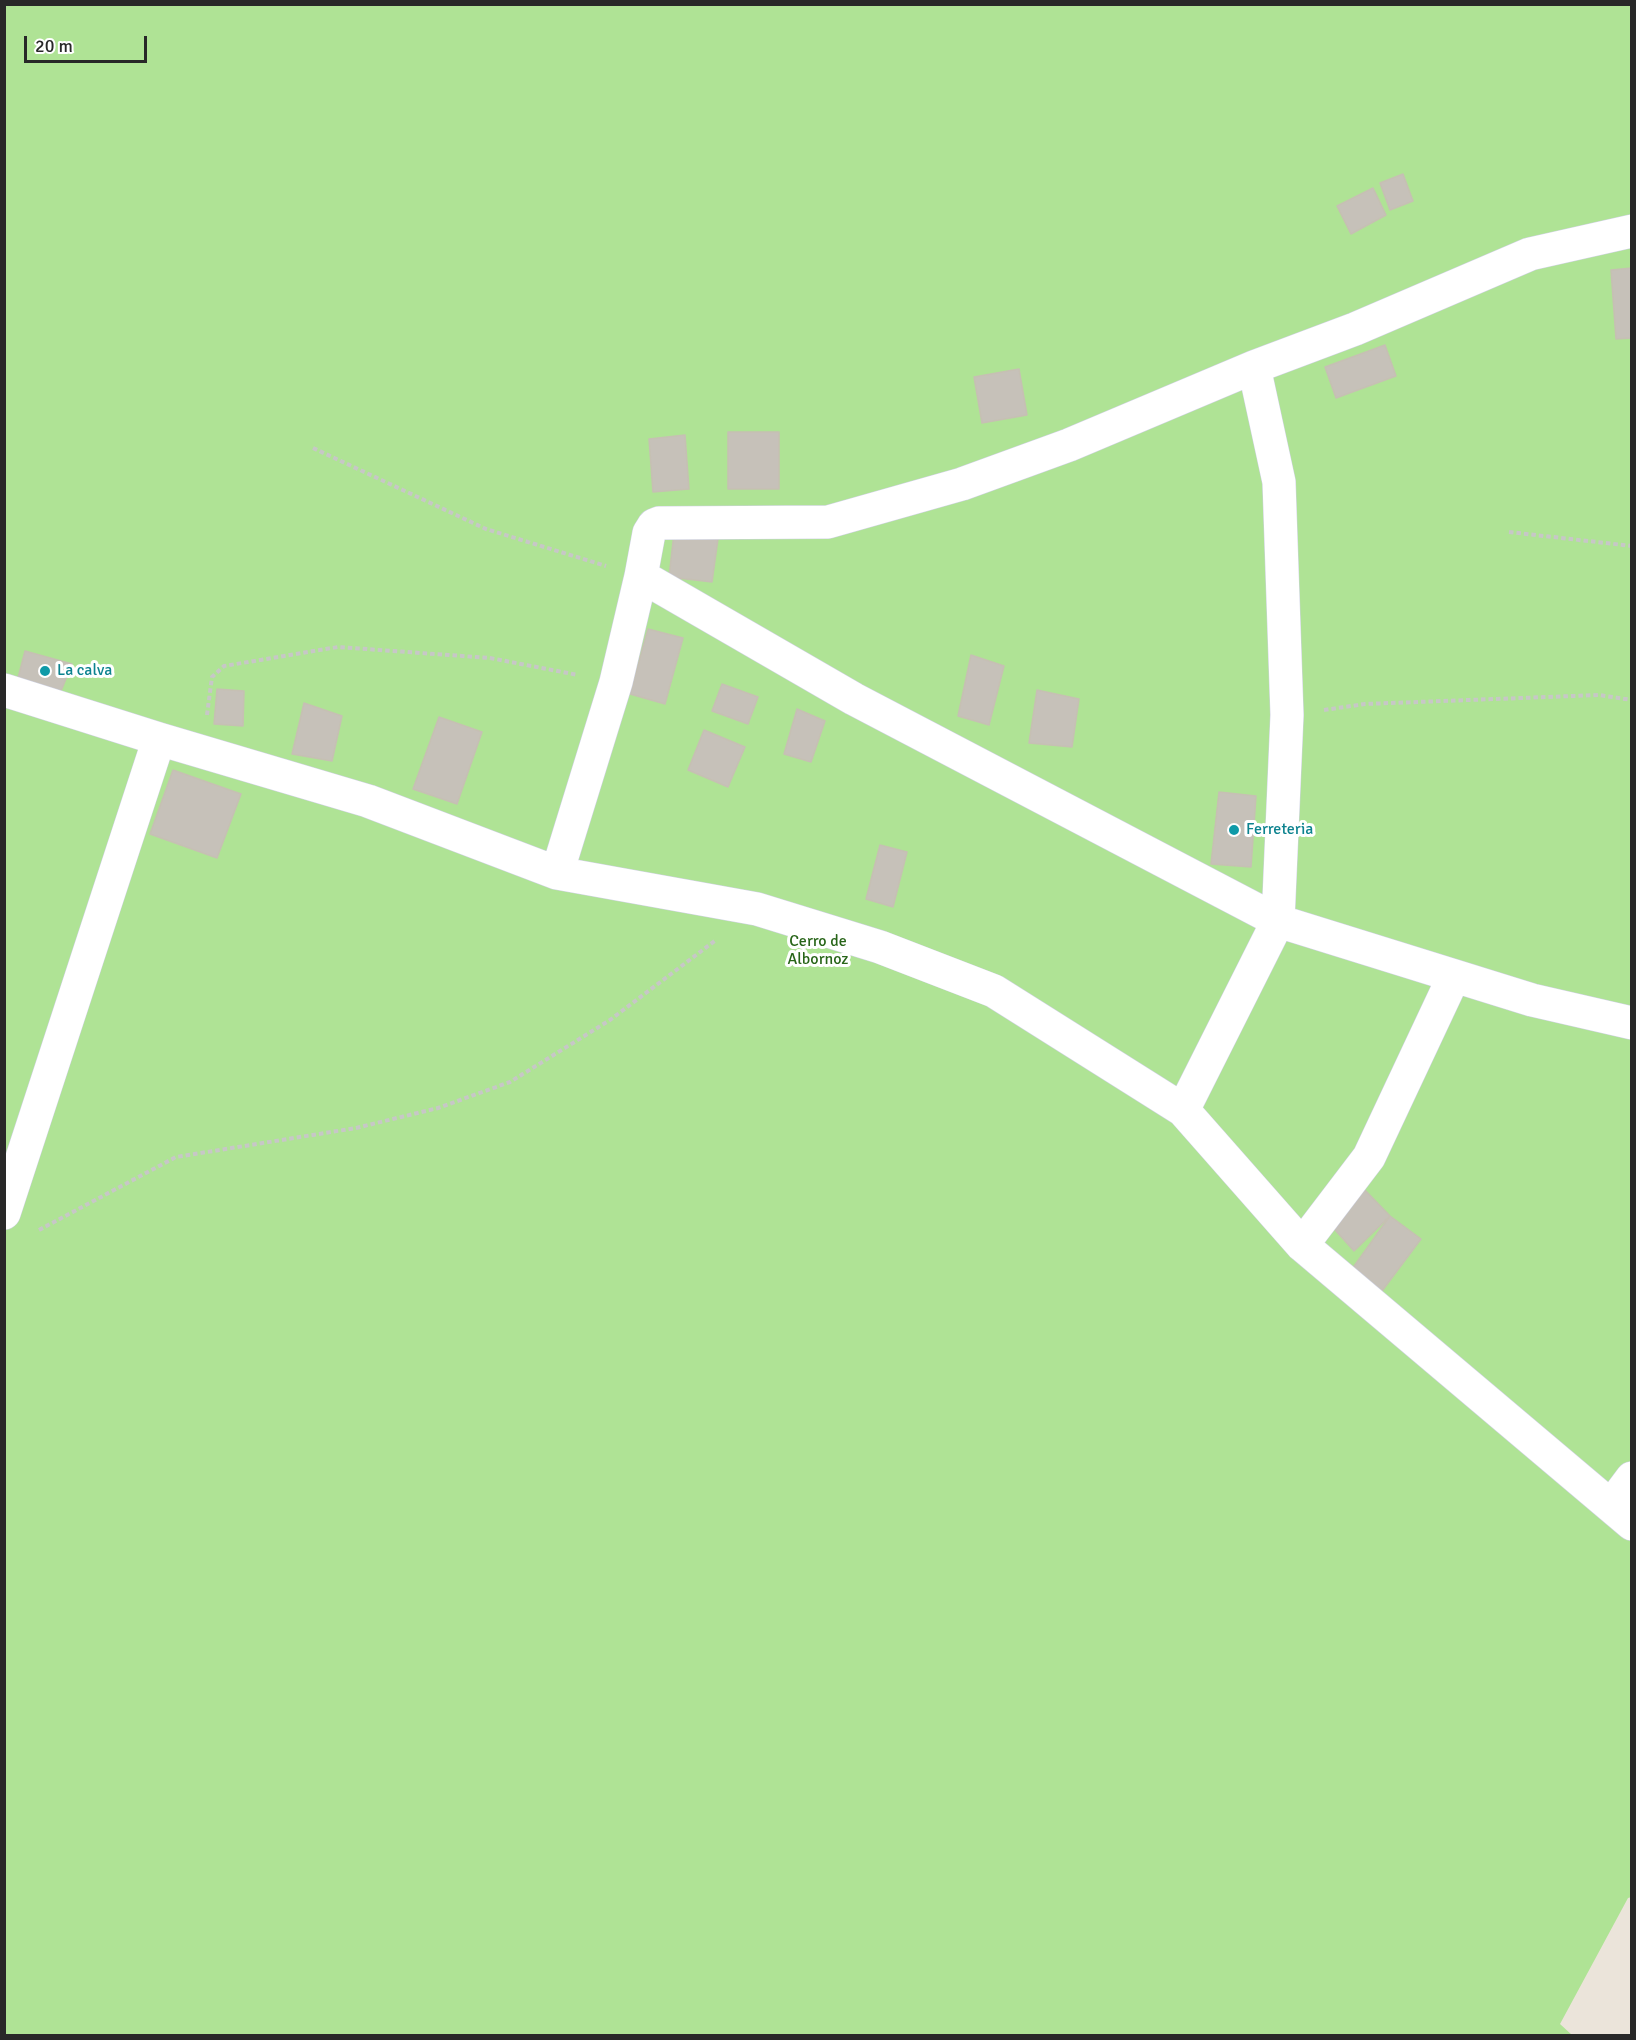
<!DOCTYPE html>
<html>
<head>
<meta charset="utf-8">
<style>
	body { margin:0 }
	#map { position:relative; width:1636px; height:2040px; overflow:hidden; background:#ebe4da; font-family:Signika,sans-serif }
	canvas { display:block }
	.frame { position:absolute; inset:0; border:6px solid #282828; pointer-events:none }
	.scale { position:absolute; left:24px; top:36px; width:123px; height:27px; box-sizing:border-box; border:3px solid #282828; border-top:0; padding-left:8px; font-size:18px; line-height:21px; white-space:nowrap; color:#282828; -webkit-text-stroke:4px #fff; paint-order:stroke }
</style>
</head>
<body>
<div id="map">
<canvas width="1636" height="2040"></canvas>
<div class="frame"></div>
<div class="scale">20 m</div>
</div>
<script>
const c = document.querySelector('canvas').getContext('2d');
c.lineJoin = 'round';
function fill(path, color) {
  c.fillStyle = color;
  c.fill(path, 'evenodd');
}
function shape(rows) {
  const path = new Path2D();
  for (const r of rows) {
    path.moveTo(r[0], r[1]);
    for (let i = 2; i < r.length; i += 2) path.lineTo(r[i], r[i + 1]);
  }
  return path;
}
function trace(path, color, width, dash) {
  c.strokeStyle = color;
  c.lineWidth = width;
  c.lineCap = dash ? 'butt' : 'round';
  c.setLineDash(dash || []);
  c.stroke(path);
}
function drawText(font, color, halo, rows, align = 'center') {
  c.font = font + ' Signika,sans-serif';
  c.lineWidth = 6;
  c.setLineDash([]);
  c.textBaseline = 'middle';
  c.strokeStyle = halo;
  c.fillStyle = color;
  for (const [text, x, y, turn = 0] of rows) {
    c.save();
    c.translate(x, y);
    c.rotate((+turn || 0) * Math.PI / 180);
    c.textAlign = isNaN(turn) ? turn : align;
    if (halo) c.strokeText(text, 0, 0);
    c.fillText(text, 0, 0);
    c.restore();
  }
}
const green = shape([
	[5,5,1631,5,1632,1897,1628,1898,1560,2024,1572,2035,5,2036]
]);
const building = shape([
	[1403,174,1413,201,1390,210,1380,183,1403,174],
	[1373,188,1386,215,1351,234,1337,206,1373,188],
	[1632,268,1632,338,1616,339,1611,270,1632,268],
	[1385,345,1396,376,1336,398,1325,367,1385,345],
	[1019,369,1027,415,982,423,974,377,1019,369],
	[728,432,779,432,779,489,728,489,728,432],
	[685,435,689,489,653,492,649,439,685,435],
	[674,533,718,539,712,582,669,577,674,533],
	[648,629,683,638,665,704,630,694,648,629],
	[25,651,72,664,61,691,18,678,25,651],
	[971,655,1004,666,989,725,958,716,971,655],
	[722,684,758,697,748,724,712,711,722,684],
	[217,689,244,691,243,726,214,724,217,689],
	[1037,690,1079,699,1072,747,1029,743,1037,690],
	[304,703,342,716,332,761,292,754,304,703],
	[797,709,825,721,811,762,784,754,797,709],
	[439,717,482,732,457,804,413,789,439,717],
	[704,730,745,747,728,787,688,770,704,730],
	[173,770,241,794,217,858,150,834,173,770],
	[1219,792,1256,796,1251,867,1211,864,1219,792],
	[880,845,907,852,893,907,866,899,880,845],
	[1362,1187,1390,1216,1354,1251,1327,1221,1362,1187],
	[1390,1216,1421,1239,1382,1291,1352,1269,1390,1216]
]);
const path = shape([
	[313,448,486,529,606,566],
	[1509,532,1632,546],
	[1324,710,1365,704,1599,695,1632,700],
	[207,715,212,677,224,666,338,647,490,658,578,675],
	[39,1230,176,1157,356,1128,438,1108,510,1082,610,1020,716,940]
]);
const minor = shape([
	[641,576,854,699,1278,921,1532,1000,1632,1023],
	[4,690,159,739,368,801,557,873,757,909,880,947,994,991,1183,1110,1302,1245,1632,1524],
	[557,873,616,682,641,576,649,533,654,525,659,523,828,522,962,484,1069,445,1254,367,1355,329,1530,254,1632,231],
	[1183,1110,1278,921,1287,715,1279,482,1254,367],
	[4,1213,159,739],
	[1302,1245,1369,1157,1454,976],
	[1611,1506,1632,1478]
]);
const markers = [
	[45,671,6,"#0f9aa8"],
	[1234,830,6,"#0f9aa8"]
];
const cultureNames = [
	["La calva",57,671],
	["Ferreteria",1246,830]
];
const parkNames = [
	["Cerro de",818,942],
	["Albornoz",818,960]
];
fill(green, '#afe395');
fill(building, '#c6c1b9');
trace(building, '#c6c0b3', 1.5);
trace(minor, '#cfd2e2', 34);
trace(path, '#c7c7c7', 4, [4.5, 3]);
trace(minor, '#fff', 33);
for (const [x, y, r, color] of markers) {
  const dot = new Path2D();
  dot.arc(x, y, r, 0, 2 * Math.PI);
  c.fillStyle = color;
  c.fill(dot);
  trace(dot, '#fff', 2);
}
drawText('16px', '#0d838f', '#fff', cultureNames, 'left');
drawText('16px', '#286519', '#fff', parkNames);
</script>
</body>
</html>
